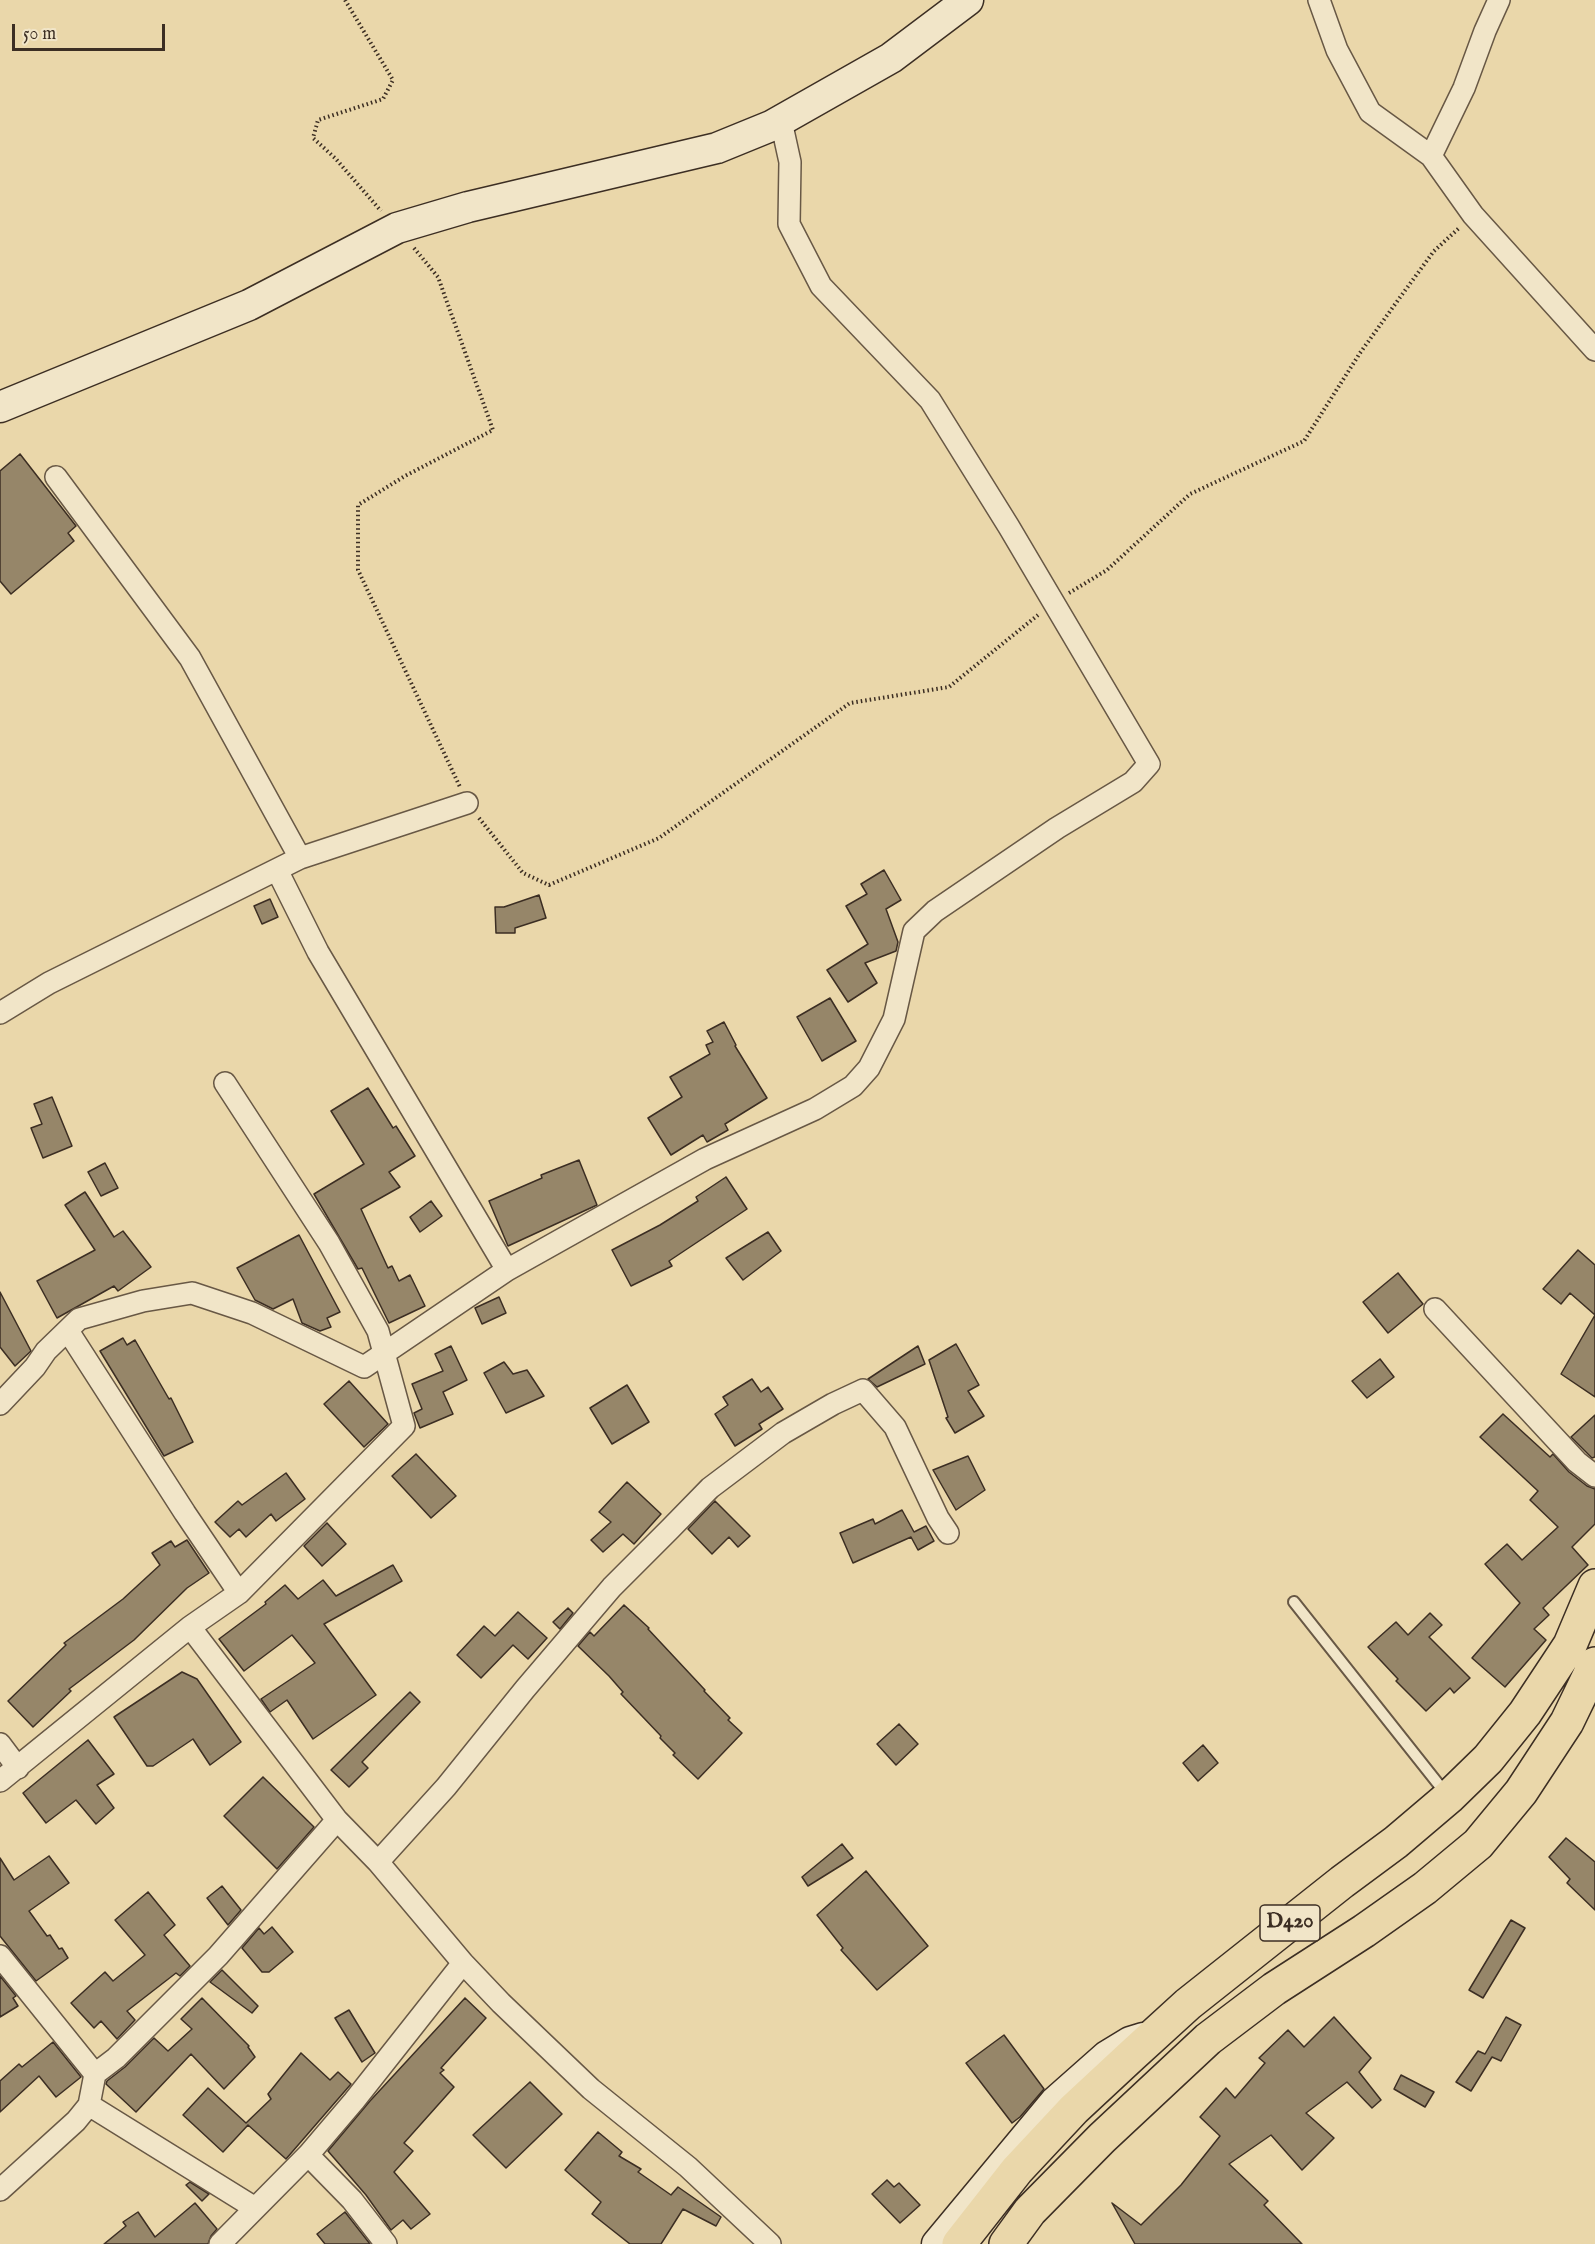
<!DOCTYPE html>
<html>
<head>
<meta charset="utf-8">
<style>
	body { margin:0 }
	#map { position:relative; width:1595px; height:2244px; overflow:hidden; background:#ead7aa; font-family:"IM FELL English",serif }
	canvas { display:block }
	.scale { position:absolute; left:12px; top:24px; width:153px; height:27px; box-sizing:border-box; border:3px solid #3c2e23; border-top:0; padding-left:8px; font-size:18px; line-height:21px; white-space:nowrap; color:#3c2e23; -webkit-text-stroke:4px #f1e5c8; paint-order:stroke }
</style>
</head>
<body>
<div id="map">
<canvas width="1595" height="2244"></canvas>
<div class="scale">50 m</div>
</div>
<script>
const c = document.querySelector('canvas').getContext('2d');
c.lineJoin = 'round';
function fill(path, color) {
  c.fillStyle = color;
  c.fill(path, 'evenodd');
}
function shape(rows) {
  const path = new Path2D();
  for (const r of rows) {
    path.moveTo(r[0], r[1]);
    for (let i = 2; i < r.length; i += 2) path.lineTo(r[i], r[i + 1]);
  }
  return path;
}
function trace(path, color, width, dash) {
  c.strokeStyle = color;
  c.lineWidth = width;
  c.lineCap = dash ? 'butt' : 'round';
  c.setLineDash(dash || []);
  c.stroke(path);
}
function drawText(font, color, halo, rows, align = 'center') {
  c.font = font + ' "IM FELL English",serif';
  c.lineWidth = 4.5;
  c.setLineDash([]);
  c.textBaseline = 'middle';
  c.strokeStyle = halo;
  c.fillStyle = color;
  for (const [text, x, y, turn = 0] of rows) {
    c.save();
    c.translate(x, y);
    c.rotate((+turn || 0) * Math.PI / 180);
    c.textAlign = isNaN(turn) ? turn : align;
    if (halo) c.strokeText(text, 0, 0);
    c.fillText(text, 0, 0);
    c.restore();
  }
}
const building = shape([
	[20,454,76,526,68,533,74,541,11,594,0,581,0,471,20,454],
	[884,870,901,900,886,909,898,942,896,951,865,963,877,983,848,1002,827,970,868,944,846,906,867,894,861,884,884,870],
	[539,895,546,918,515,928,515,933,496,933,495,907,504,907,539,895],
	[270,899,278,917,262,924,254,906,270,899],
	[830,998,856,1041,822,1061,797,1017,830,998],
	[724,1022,736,1045,735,1046,767,1098,725,1124,728,1130,707,1142,703,1135,671,1155,648,1118,682,1097,670,1077,710,1054,706,1045,713,1042,707,1031,724,1022],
	[368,1088,393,1128,396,1126,415,1156,389,1172,400,1187,361,1209,388,1268,392,1266,399,1281,410,1275,425,1306,389,1323,362,1268,358,1269,314,1194,364,1164,331,1111,368,1088],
	[52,1097,72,1146,43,1158,31,1128,42,1124,34,1104,52,1097],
	[579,1160,597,1205,508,1246,489,1201,542,1178,541,1175,579,1160],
	[105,1163,118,1188,101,1196,88,1172,105,1163],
	[726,1177,747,1209,669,1261,672,1266,631,1286,612,1250,660,1225,698,1201,696,1197,726,1177],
	[85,1192,114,1237,123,1231,151,1267,118,1291,114,1286,57,1318,37,1281,95,1250,65,1205,85,1192],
	[431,1201,442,1216,420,1232,410,1217,431,1201],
	[768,1232,781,1251,743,1280,726,1258,768,1232],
	[299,1235,340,1312,327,1318,331,1327,320,1331,302,1323,293,1299,273,1309,255,1300,237,1268,299,1235],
	[1578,1250,1595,1265,1595,1315,1570,1293,1561,1304,1543,1289,1578,1250],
	[1398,1273,1423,1304,1388,1333,1363,1302,1398,1273],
	[0,1292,31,1351,15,1366,0,1347,0,1292],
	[499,1297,506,1313,482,1324,475,1308,499,1297],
	[1595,1315,1595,1397,1561,1374,1595,1315],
	[123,1338,127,1345,135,1340,169,1399,171,1398,193,1442,164,1456,100,1351,123,1338],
	[956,1344,979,1385,968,1391,984,1416,955,1433,946,1418,948,1417,929,1360,956,1344],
	[451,1346,467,1380,443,1392,453,1414,420,1428,414,1413,422,1409,412,1384,443,1371,435,1354,451,1346],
	[918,1346,925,1364,877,1387,868,1379,918,1346],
	[1380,1359,1394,1377,1367,1398,1352,1381,1380,1359],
	[504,1362,513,1374,527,1370,544,1396,506,1413,484,1373,504,1362],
	[752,1379,761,1392,768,1387,783,1409,759,1424,762,1429,735,1446,715,1414,728,1405,723,1397,752,1379],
	[349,1381,388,1424,364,1447,324,1404,349,1381],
	[627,1385,649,1422,612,1444,590,1408,627,1385],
	[1503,1414,1550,1457,1553,1454,1569,1472,1587,1486,1595,1489,1595,1524,1572,1547,1588,1565,1543,1608,1549,1615,1534,1629,1546,1640,1505,1687,1472,1658,1520,1603,1485,1564,1507,1544,1522,1560,1558,1527,1530,1500,1538,1491,1480,1437,1503,1414],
	[1595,1415,1595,1457,1592,1458,1571,1437,1595,1415],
	[416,1454,456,1496,431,1518,392,1476,416,1454],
	[968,1456,985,1490,956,1510,933,1470,968,1456],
	[286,1473,305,1499,276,1521,271,1514,246,1537,239,1529,230,1537,215,1522,238,1501,242,1505,286,1473],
	[627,1482,661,1514,634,1544,623,1534,603,1552,591,1540,611,1522,599,1512,627,1482],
	[715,1501,750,1536,738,1547,729,1537,712,1554,688,1529,715,1501],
	[902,1510,914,1532,926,1526,934,1541,918,1550,911,1537,853,1563,840,1533,873,1519,875,1524,902,1510],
	[327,1523,346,1544,322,1566,304,1546,327,1523],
	[187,1540,209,1573,187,1588,134,1640,69,1689,71,1691,33,1727,8,1701,66,1645,64,1643,123,1599,160,1565,152,1553,171,1541,175,1547,187,1540],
	[393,1565,402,1581,324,1624,376,1695,313,1739,287,1700,270,1712,261,1699,315,1663,292,1635,244,1671,219,1639,266,1604,265,1602,285,1585,298,1599,323,1580,336,1596,393,1565],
	[624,1605,649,1628,648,1629,705,1690,704,1691,730,1718,728,1720,742,1733,698,1779,673,1755,675,1753,660,1738,661,1736,621,1694,623,1692,609,1676,578,1646,590,1632,594,1636,624,1605],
	[568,1608,573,1613,560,1629,553,1622,568,1608],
	[518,1612,547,1638,528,1659,513,1645,481,1678,457,1655,484,1626,495,1636,518,1612],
	[1430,1613,1442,1625,1429,1637,1470,1678,1454,1693,1450,1688,1426,1711,1396,1681,1398,1679,1368,1647,1396,1622,1408,1635,1430,1613],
	[182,1672,197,1679,241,1742,210,1765,193,1739,153,1766,147,1766,114,1717,182,1672],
	[410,1692,420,1702,362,1762,368,1768,349,1787,331,1770,410,1692],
	[899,1724,918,1744,896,1765,877,1744,899,1724],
	[88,1740,114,1774,97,1785,114,1808,96,1824,76,1800,46,1823,23,1793,88,1740],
	[1203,1745,1218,1763,1198,1781,1183,1763,1203,1745],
	[263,1777,314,1827,277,1869,224,1816,263,1777],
	[1566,1838,1595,1862,1595,1910,1567,1883,1570,1879,1549,1857,1566,1838],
	[842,1844,853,1858,808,1886,802,1877,842,1844],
	[49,1856,69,1883,29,1911,47,1936,50,1935,59,1949,62,1948,68,1958,36,1981,0,1936,0,1858,14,1880,49,1856],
	[866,1871,928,1946,877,1990,841,1950,843,1948,817,1915,866,1871],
	[222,1886,241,1910,228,1925,207,1898,222,1886],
	[148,1892,175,1925,164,1935,190,1966,180,1976,176,1973,127,2011,135,2020,117,2039,101,2021,94,2028,71,2003,105,1972,113,1981,145,1955,115,1920,148,1892],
	[1511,1920,1525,1928,1483,1998,1469,1990,1511,1920],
	[272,1927,293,1952,269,1972,262,1972,242,1948,259,1928,264,1934,272,1927],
	[222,1970,258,2006,252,2013,210,1982,222,1970],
	[0,1976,16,1996,13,1998,18,2006,0,2017,0,1976],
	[202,1998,249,2046,248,2047,255,2057,224,2089,191,2054,136,2112,106,2084,107,2081,125,2067,154,2038,168,2051,192,2029,181,2019,202,1998],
	[465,1998,486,2018,441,2068,444,2070,440,2073,454,2087,404,2143,413,2151,394,2172,430,2214,411,2229,403,2220,391,2230,366,2195,328,2151,370,2101,465,1998],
	[349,2010,375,2053,362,2062,335,2018,349,2010],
	[1334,2017,1371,2058,1359,2072,1381,2100,1372,2108,1347,2082,1306,2113,1334,2138,1302,2170,1271,2135,1229,2164,1268,2201,1264,2205,1302,2244,1135,2244,1112,2203,1141,2225,1181,2185,1220,2136,1200,2117,1226,2088,1235,2098,1265,2063,1259,2058,1288,2030,1304,2047,1334,2017],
	[1506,2017,1521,2025,1501,2061,1492,2057,1471,2091,1456,2082,1478,2051,1485,2054,1506,2017],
	[1004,2035,1044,2089,1020,2117,1012,2123,966,2063,1004,2035],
	[53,2042,81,2077,56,2097,39,2076,0,2112,0,2081,19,2064,22,2067,53,2042],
	[301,2053,330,2080,338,2072,351,2084,286,2159,248,2125,223,2152,183,2115,208,2088,246,2123,271,2099,268,2094,301,2053],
	[1401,2075,1434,2092,1425,2107,1394,2089,1401,2075],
	[530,2082,562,2114,506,2168,473,2135,530,2082],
	[598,2132,622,2152,619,2156,641,2169,638,2172,671,2195,678,2187,721,2217,716,2226,683,2209,661,2244,630,2244,592,2214,601,2202,565,2170,598,2132],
	[887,2180,894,2187,899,2183,920,2205,900,2223,872,2194,887,2180],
	[190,2182,209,2194,202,2201,186,2185,190,2182],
	[195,2203,217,2229,211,2236,208,2244,104,2244,126,2226,123,2222,138,2212,155,2237,195,2203],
	[345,2212,370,2244,325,2244,317,2234,345,2212]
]);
const path = shape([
	[345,0,393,80,383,99,318,120,313,138,335,158,381,211],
	[414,248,438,277,493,430,405,476,358,505,358,570,460,787],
	[1069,593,1107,570,1190,494,1304,441,1360,353,1401,296,1434,251,1459,228],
	[479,818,523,873,549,885,659,838,850,703,949,687,1038,615]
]);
const lane = shape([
	[1294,1602,1447,1795]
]);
const street = shape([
	[1319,0,1337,50,1370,112,1431,156,1473,215,1595,350],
	[1431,156,1464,88,1485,31,1499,0],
	[56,477,190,658,300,858],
	[277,870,318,952,507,1270],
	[0,1013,49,983,300,858,467,803],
	[1435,1309,1577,1462,1595,1476],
	[68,1331,185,1513,239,1593],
	[0,1404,35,1367,46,1351,79,1319,143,1301,192,1293,252,1313,364,1367,507,1270,705,1159,815,1109,853,1086,869,1068,894,1019,914,931,935,911,1057,828,1133,782,1149,764,1009,527,930,400,821,286,789,224,790,162,781,121],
	[190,1627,337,1820,378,1862,463,1963,501,2003,591,2089,688,2167,770,2244],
	[0,1744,18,1768],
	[0,1781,190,1627,239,1593,404,1426,378,1331,329,1243,225,1083],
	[378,1862,446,1787,525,1689,612,1587,670,1529,710,1488,783,1433,833,1404,863,1390,895,1427,938,1518,948,1533],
	[0,1956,95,2074,89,2105,76,2121,0,2190],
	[95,2074,116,2058,218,1956,337,1820],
	[89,2105,255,2208],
	[308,2155,352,2200,386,2244],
	[220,2244,308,2155,354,2101,463,1963]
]);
const secondary = shape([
	[0,407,249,305,397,228,468,207,717,148,771,126,891,58,968,0],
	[937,2244,1055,2102,1107,2056,1130,2042,1143,2038]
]);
const highway = shape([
	[959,2244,1017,2170,1074,2109,1131,2056,1188,2004,1342,1882,1396,1842,1449,1797,1488,1759,1525,1713,1570,1645,1595,1586],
	[1006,2244,1030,2211,1102,2138,1208,2039,1274,1989,1364,1931,1425,1888,1478,1844,1521,1792,1567,1722,1595,1664]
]);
const shields = [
	[1290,1923,60]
];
const shieldNames = [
	["D420",1290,1923]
];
fill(building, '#968669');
trace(building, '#3c2e23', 1.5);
trace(lane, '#685845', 14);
trace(street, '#685845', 24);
trace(secondary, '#3c2e23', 33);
trace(highway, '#3c2e23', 36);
trace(path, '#3c2e23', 4, [1.5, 3]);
trace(lane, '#f1e5c8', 10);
trace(street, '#f1e5c8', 21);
trace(secondary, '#f1e5c8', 30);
trace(highway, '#ead7aa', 33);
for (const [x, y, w] of shields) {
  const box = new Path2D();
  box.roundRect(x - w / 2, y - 18, w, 36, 4.5);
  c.fillStyle = '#f1e5c8';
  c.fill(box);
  trace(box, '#3c2e23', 1.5);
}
drawText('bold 21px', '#3c2e23', null, shieldNames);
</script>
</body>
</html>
